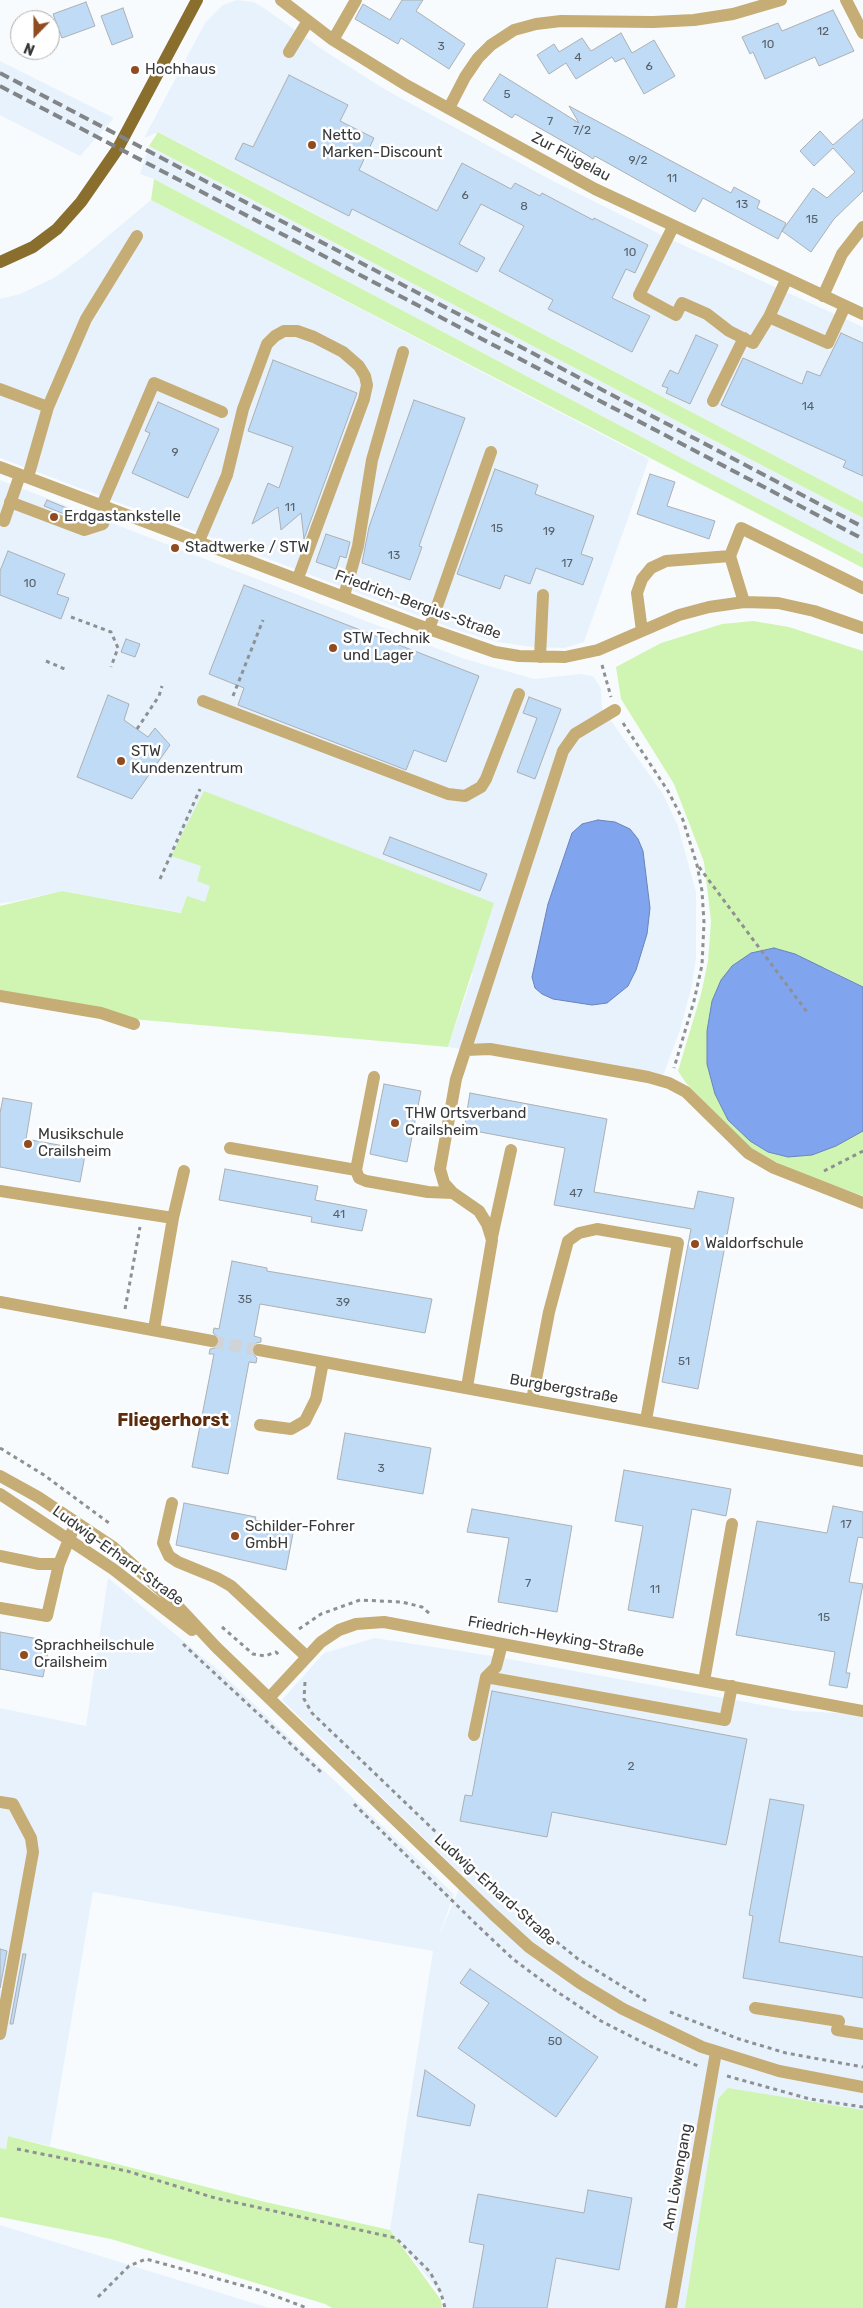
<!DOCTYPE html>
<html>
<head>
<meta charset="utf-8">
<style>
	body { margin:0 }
	#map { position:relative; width:863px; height:2308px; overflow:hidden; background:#f8fbfe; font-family:Rubik,sans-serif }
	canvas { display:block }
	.north { position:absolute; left:10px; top:10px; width:50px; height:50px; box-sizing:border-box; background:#fff; border:1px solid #afafb0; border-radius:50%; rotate:202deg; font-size:14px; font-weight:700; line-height:20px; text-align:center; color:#36383a }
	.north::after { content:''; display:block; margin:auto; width:18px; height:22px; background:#904c20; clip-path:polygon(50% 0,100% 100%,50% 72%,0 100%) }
</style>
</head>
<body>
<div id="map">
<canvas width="863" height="2308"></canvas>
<div class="north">N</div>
</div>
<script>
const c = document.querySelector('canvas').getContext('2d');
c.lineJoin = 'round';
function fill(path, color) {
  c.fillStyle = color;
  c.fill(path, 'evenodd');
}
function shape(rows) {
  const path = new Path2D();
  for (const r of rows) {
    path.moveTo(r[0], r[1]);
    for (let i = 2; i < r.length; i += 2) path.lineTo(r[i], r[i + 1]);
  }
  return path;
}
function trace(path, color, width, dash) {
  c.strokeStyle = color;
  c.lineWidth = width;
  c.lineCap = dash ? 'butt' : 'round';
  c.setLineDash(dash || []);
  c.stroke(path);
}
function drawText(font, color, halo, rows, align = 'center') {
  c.font = font + ' Rubik,sans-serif';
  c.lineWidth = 5;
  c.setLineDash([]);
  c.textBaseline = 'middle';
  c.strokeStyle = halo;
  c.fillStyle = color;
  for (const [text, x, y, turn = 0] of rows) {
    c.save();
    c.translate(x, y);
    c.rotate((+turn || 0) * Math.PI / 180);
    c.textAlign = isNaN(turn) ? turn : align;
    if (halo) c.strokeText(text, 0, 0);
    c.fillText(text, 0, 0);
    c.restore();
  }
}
const built = shape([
	[237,0,253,2,261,6,323,50,386,90,555,182,672,240,863,327,863,502,159,132,144,138,205,23,223,5],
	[0,61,114,118,80,156,0,115],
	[149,146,863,518,863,554,154,179,140,174],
	[151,200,649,459,584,642,564,648,533,647,497,642,457,630,0,458,0,299,20,294,54,278,84,256],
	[0,480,462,658,534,679,580,674,593,676,601,688,602,708,663,794,678,826,696,892,696,958,692,985,680,1030,661,1081,448,1047,473,974,332,940,62,891,12,902,0,903],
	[108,1578,217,1669,454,1894,439,1936,464,1877,282,1700,324,1653,375,1638,492,1656,795,1711,863,1714,863,2308,445,2308,444,2298,390,2230,433,1951,93,1892,50,2146,8,2136,6,2149,0,2148,0,1708,86,1726],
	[0,2225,3,2226,269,2308,0,2308]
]);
const green = shape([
	[158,132,863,502,863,518,149,146],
	[154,179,863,554,863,568,151,200],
	[753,621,789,627,863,651,863,987,824,967,715,1094,728,1120,750,1141,768,1152,788,1157,812,1155,836,1146,863,1131,863,1196,791,1170,747,1146,686,1083,678,1071,701,994,708,961,711,921,704,862,674,784,621,699,616,667,661,643,722,624],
	[204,791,494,903,448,1047,132,1019,0,992,0,906,62,891,181,913,187,896,205,902,210,886,197,881,201,866,171,856],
	[728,2088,863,2110,863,2308,685,2308,718,2099],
	[8,2136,261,2201,390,2230,441,2300,442,2308,332,2308,325,2304,111,2239,0,2217,0,2148,6,2149]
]);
const water = shape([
	[598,820,615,822,630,829,638,839,643,851,650,908,647,934,636,970,628,986,607,1003,592,1005,553,999,542,994,535,988,532,977,548,904,572,833,582,824,598,820],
	[774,948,795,954,863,987,863,1131,836,1146,812,1155,788,1157,768,1152,750,1141,728,1120,715,1094,707,1064,707,1031,712,1001,721,980,732,966,751,953,774,948]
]);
const building = shape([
	[402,0,423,0,416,11,465,44,449,69,401,38,398,44,355,19,363,4,390,20,402,0],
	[86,2,95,26,62,38,53,14,86,2],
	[123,8,133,37,112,45,101,16,123,8],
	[833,10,854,51,819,66,815,57,765,79,753,52,750,54,742,37,778,23,782,31,833,10],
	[621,33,632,53,654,40,675,76,644,94,624,58,615,62,612,57,576,79,566,63,549,74,537,55,554,44,559,52,582,38,591,51,621,33],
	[500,74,579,123,569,106,731,193,734,187,760,201,757,208,786,223,778,239,703,198,695,212,595,156,593,159,587,155,515,114,512,118,483,100,500,74],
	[289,75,348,105,340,121,374,138,359,170,437,211,462,163,511,189,515,183,540,196,542,193,593,220,594,218,648,245,635,273,626,269,612,298,650,316,632,352,548,309,553,300,499,271,524,226,481,204,459,244,485,258,477,272,352,209,349,216,235,159,243,143,253,147,289,75],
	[863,119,863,191,834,219,811,252,782,231,813,188,827,198,855,172,833,148,814,166,800,151,820,131,833,145,863,119],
	[841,333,863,343,863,476,843,467,846,461,721,405,743,358,802,384,807,371,820,376,841,333],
	[696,335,718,345,690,404,666,393,668,388,662,386,670,370,678,374,696,335],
	[273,360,357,393,304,539,301,513,281,530,278,507,252,524,268,483,279,488,293,447,248,431,273,360],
	[414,400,465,418,419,546,422,547,410,580,362,563,369,527,414,400],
	[158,402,219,429,188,498,132,473,150,433,145,431,158,402],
	[495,469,538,485,535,494,594,516,581,554,593,558,583,585,536,568,530,584,505,575,500,589,457,574,495,469],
	[650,474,675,482,667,506,715,521,709,539,637,514,650,474],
	[47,500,69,509,67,515,44,506,47,500],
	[326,534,350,542,346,558,340,556,336,569,316,562,326,534],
	[8,551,65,574,57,594,69,598,61,619,0,595,0,571,8,551],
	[244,585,479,676,446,762,414,750,406,770,238,705,244,688,209,674,244,585],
	[126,639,140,644,135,657,121,652,126,639],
	[108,695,129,704,124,720,148,737,155,728,170,745,132,799,77,777,108,695],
	[529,697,561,709,535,779,517,772,537,718,523,713,529,697],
	[390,837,487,874,480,891,383,854,390,837],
	[384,1084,421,1091,407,1162,370,1154,384,1084],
	[470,1093,607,1119,594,1192,694,1209,698,1191,734,1198,698,1389,662,1382,691,1229,554,1205,565,1148,464,1129,470,1093],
	[3,1098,32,1103,26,1139,86,1150,80,1182,0,1167,0,1113,3,1098],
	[225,1169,318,1186,315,1200,367,1210,362,1231,311,1222,312,1217,219,1200,225,1169],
	[232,1261,267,1268,267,1271,432,1299,425,1333,260,1304,254,1336,261,1338,261,1342,256,1343,251,1348,252,1353,257,1358,256,1363,249,1362,228,1474,192,1467,214,1354,209,1354,210,1349,215,1348,220,1343,219,1338,213,1333,214,1328,219,1329,232,1261],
	[345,1433,431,1448,423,1494,337,1479,345,1433],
	[624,1470,731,1489,726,1516,692,1509,673,1618,628,1610,643,1526,615,1521,624,1470],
	[184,1503,256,1517,255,1520,294,1528,286,1570,176,1545,184,1503],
	[833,1506,863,1512,863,1538,858,1537,849,1582,863,1584,846,1673,850,1673,847,1688,829,1685,835,1652,736,1635,757,1521,827,1533,833,1506],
	[472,1509,572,1526,557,1612,498,1602,509,1538,467,1532,472,1509],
	[0,1632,50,1641,43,1677,0,1669,0,1632],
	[492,1691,747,1739,726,1845,552,1812,547,1837,460,1821,465,1795,472,1796,492,1691],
	[770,1799,804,1805,779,1942,863,1957,863,1998,743,1978,753,1916,749,1915,770,1799],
	[0,1949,7,1951,0,1988,0,1949],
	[23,1954,26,1954,13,2024,10,2024,23,1954],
	[470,1969,598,2057,556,2117,458,2048,489,2003,460,1983,470,1969],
	[425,2070,475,2105,470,2126,417,2116,425,2070],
	[588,2190,632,2198,619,2270,556,2258,547,2308,473,2308,484,2245,469,2242,478,2194,584,2213,588,2190]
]);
const minorTunnel = shape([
	[212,1341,259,1350]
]);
const path = shape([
	[71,617,111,632,118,648,111,667],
	[46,661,67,670],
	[602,665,611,697],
	[233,696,263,620],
	[623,723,668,791,683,820,697,865,702,891,704,923,702,965,694,1001,674,1068],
	[137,729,159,696,162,686],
	[699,867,807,1012],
	[160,879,200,789],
	[824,1171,863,1151],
	[125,1309,140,1227],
	[0,1448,44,1475,109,1523],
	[222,1627,253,1654,265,1656,276,1652,280,1656],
	[299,1629,321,1614,360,1600,402,1602,422,1607,430,1614],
	[183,1644,321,1772],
	[305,1682,304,1699,312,1713,515,1908,578,1959,646,2001],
	[354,1804,479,1927,513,1959,556,1991,601,2021,650,2046,698,2066],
	[670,2012,739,2039,786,2053,863,2067],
	[727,2076,810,2099,863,2107],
	[17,2149,127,2171,215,2198,396,2238,430,2272,441,2293,445,2308],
	[98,2297,129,2266,146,2259,262,2291,307,2308]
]);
const minor = shape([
	[281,0,333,40,406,85,595,189,863,314],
	[846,0,863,33],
	[333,40,356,0],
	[289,52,308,21],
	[449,108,465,77,478,58,491,45,514,30,536,24,561,21,653,22,694,20,733,14,781,0],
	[673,227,639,295,676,315,682,303,707,314,729,331,753,343,769,317],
	[786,280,769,317,828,343,845,306],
	[823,296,842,254,863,227],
	[0,389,48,407],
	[713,401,744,338],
	[0,467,429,629,495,652,519,656,565,657,598,650,679,615,709,607,744,602,778,603,814,611,863,628],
	[28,477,48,407,86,319,137,236],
	[10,502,84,530,103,524,109,508],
	[102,505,154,383,222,412],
	[4,521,20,475],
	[199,541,227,475,243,409,267,344,275,336,284,331,297,331,314,337,343,352,359,366,365,376,367,385,364,399,298,578],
	[730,556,744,602],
	[344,596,358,546,372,460,403,352],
	[429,629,491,452],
	[642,631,637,593,642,579,651,568,666,561,730,556,741,528,863,588],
	[540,657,543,595],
	[203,701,448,794,465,796,481,787,486,779,519,694],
	[0,996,101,1013,134,1024],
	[466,1050,490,1049,648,1077,669,1083,686,1092,748,1153,774,1168,863,1203],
	[374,1077,356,1170,359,1178,366,1181,428,1192,453,1193],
	[230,1148,356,1170],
	[0,1191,173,1218,154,1329],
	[173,1218,184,1171],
	[492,1237,511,1150],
	[0,1302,212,1341],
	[259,1350,863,1461],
	[467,1387,492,1240,487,1224,479,1211,453,1193,444,1183,440,1169,456,1079,563,751,575,734,615,710],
	[532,1400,549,1312,568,1241,579,1233,597,1229,678,1243,646,1420],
	[260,1425,291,1429,305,1421,316,1399,323,1362],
	[0,1476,38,1497,113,1547,174,1602,216,1647,493,1914,529,1947,580,1983,623,2009,702,2047,779,2071,863,2087],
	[0,1494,113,1569,192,1630],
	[172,1503,163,1543,169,1556,178,1562,217,1578,231,1586,306,1656],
	[0,1556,39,1564,59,1564],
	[0,1608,47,1616,59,1564,72,1532],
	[486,1677,725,1720,732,1686],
	[704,1681,732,1524],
	[269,1698,321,1642,339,1630,356,1624,384,1622,863,1711],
	[474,1735,486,1677,496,1667,502,1644],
	[0,1802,13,1804,31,1838,33,1852,0,2034],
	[755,2008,839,2021,837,2030,863,2034],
	[671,2308,716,2052]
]);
const major = shape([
	[0,262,33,247,57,229,81,202,117,150,197,0]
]);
const rail = shape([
	[0,73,863,527],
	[0,86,863,539]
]);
const markers = [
	[135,70,5,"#904c20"],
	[312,145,5,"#904c20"],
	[54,517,5,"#904c20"],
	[175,548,5,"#904c20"],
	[333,648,5,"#904c20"],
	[121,761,5,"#904c20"],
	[395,1123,5,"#904c20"],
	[28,1144,5,"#904c20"],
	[695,1244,5,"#904c20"],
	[235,1536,5,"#904c20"],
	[24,1655,5,"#904c20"]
];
const numberNames = [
	["12",823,32],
	["10",768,45],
	["3",441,47],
	["4",578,58],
	["6",649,67],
	["5",507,95],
	["7",550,122],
	["7/2",582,131],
	["9/2",638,161],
	["11",672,179],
	["6",465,196],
	["13",742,205],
	["8",524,207],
	["15",812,220],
	["10",630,253],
	["14",808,407],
	["9",175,453],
	["11",290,508],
	["15",497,529],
	["19",549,532],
	["13",394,556],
	["17",567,564],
	["10",30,584],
	["47",576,1194],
	["41",339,1215],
	["35",245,1300],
	["39",343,1303],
	["51",684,1362],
	["3",381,1469],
	["17",846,1525],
	["7",528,1584],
	["11",655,1590],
	["15",824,1618],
	["2",631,1767],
	["50",555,2042]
];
const poiNames = [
	["Hochhaus",145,70],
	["Netto",322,136],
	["Marken-Discount",322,153],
	["Erdgastankstelle",64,517],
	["Stadtwerke / STW",185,548],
	["STW Technik",343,639],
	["und Lager",343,656],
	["STW",131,752],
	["Kundenzentrum",131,769],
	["THW Ortsverband",405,1114],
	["Crailsheim",405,1131],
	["Musikschule",38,1135],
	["Crailsheim",38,1152],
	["Waldorfschule",705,1244],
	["Schilder-Fohrer",245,1527],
	["GmbH",245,1544],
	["Sprachheilschule",34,1646],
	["Crailsheim",34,1663]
];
const streetNames = [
	["Zur Flügelau",571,157,28],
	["Friedrich-Bergius-Straße",418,605,20],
	["Burgbergstraße",564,1389,10],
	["Ludwig-Erhard-Straße",118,1556,36],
	["Friedrich-Heyking-Straße",556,1637,10],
	["Ludwig-Erhard-Straße",495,1890,42],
	["Am Löwengang",678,2177,-80]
];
const quarterNames = [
	["Fliegerhorst",173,1421]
];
fill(built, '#e8f2fc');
fill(green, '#d0f5b3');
fill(water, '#80a4ee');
trace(water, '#6a84b8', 1);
fill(building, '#bfdbf5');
trace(building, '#acb0b3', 1);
trace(minorTunnel, '#d1d4d7', 12, [12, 6]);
trace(path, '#8e9092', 3, [4, 4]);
trace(minor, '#c6ad75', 12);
trace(major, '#896e2d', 12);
trace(rail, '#828587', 4, [10, 5]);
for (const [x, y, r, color] of markers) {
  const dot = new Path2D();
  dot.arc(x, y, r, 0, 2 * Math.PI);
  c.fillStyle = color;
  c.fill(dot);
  trace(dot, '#fff', 2);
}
drawText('12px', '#586169', null, numberNames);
drawText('15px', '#36383a', '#fff', poiNames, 'left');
drawText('15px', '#36383a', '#fff', streetNames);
drawText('bold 18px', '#5b2c0d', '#fff', quarterNames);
</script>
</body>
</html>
